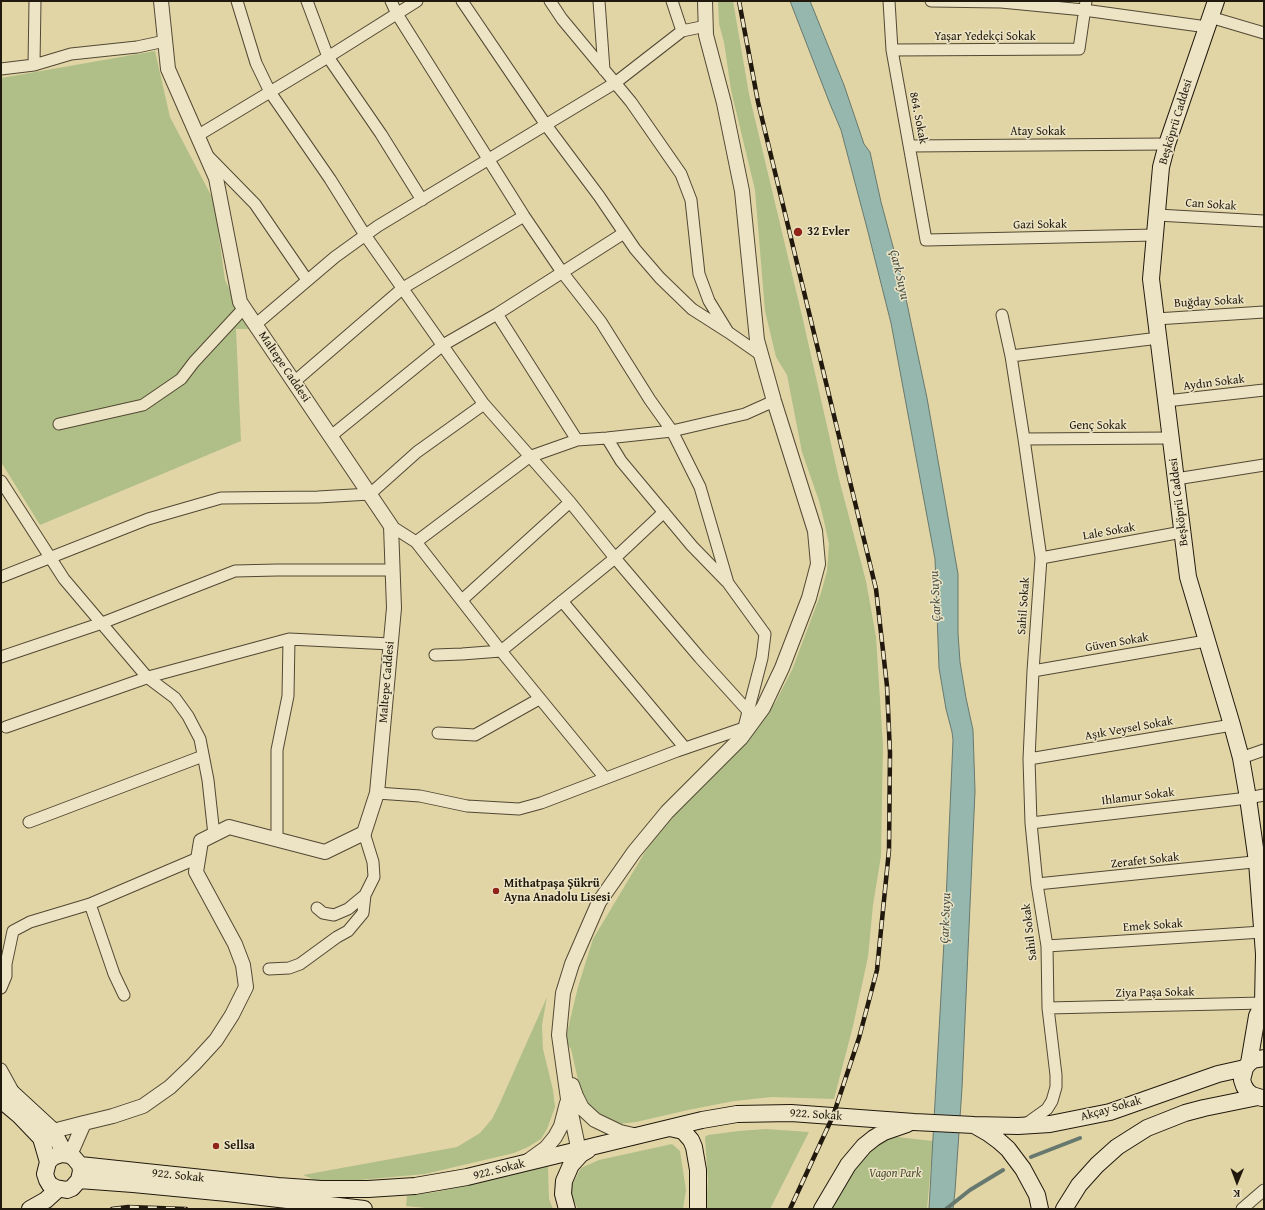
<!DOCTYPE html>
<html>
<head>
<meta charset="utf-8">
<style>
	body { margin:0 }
	#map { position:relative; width:1265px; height:1210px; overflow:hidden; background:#e1d5a5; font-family:"Gentium Book Plus",serif }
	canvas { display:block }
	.frame { position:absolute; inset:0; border:2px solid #22190e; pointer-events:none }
	.north { position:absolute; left:1217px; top:1162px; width:40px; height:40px; -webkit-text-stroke:3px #ece4c4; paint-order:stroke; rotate:181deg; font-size:11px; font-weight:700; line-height:16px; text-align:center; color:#22190e }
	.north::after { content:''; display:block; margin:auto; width:14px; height:18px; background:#22190e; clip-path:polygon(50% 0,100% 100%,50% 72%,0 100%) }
</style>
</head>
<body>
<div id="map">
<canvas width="1265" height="1210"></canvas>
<div class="frame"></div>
<div class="north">K</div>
</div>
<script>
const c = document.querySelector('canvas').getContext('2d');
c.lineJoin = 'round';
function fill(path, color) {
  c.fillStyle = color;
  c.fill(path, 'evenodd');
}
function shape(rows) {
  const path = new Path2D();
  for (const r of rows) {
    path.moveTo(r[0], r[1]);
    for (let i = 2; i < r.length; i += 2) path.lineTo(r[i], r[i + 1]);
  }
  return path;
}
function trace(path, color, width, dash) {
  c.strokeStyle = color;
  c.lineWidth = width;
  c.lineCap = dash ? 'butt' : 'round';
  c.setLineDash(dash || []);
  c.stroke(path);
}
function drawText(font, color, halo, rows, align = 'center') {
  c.font = font + ' "Gentium Book Plus",serif';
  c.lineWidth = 3;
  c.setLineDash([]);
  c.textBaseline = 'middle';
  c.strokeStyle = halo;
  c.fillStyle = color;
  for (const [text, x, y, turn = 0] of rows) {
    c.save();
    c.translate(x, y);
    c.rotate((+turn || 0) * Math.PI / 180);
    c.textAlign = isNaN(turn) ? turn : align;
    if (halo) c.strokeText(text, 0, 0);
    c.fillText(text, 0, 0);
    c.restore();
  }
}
const green = shape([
	[718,1,733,1,749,94,803,320,839,479,866,581,876,637,883,746,881,856,873,905,868,957,853,1026,834,1099,772,1097,734,1101,688,1110,636,1122,619,1124,592,1111,581,1093,571,1049,565,1041,578,987,593,939,645,852,667,820,775,703,792,670,821,593,827,571,829,544,824,521,819,501,802,452,787,375,776,357,765,311,755,190,731,90,724,42,719,24],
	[155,51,170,117,214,201,225,280,248,329,236,329,241,441,40,525,1,462,1,78],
	[547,997,542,1025,543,1049,553,1090,555,1107,547,1129,541,1139,528,1147,514,1153,425,1174,360,1180,317,1181,303,1175,457,1147,480,1133,492,1119,499,1105],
	[766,1129,809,1132,770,1209,706,1209,708,1181,705,1137,708,1135,739,1131],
	[879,1135,933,1141,927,1209,827,1209],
	[672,1144,680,1151,686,1190,683,1209,578,1209,573,1199,571,1191,573,1183,581,1168,599,1160],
	[548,1166,549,1199,553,1209,436,1209,406,1206,407,1196,436,1192,459,1187]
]);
const water = shape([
	[790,1,810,1,844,85,864,144,870,152,881,202,902,280,927,398,958,574,958,633,960,662,966,698,973,730,975,791,962,1088,955,1191,953,1209,929,1209,945,924,953,740,952,732,946,709,939,668,935,559,891,323,867,228,841,130,830,104,790,1]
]);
const stream = shape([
	[1031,1157,1080,1138],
	[946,1209,970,1190,1003,1170]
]);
const minor = shape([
	[237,1,256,63,270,92,330,179,365,235,483,403,570,502,615,558,700,658,748,711],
	[307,1,328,57,381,134,422,200],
	[391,1,397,14,524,216,562,272,601,322,650,400,672,431,700,487,728,583,765,634,762,658,742,735],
	[462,1,546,125,599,196,635,249,660,278,692,309,728,332],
	[550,1,562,19,631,102,681,174,691,200,699,274,709,301,728,332,761,355],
	[599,1,604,70],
	[672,1,682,31],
	[889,1,892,50,926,240,1155,235],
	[931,1,1001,2,1084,10,1207,27],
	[1210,17,1264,33],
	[892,50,1079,49,1086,1],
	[34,65,35,1],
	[1,69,34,65,71,54,137,47,165,41],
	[197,136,328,57,417,1],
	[910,146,1167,144],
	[209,157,255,204,307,280],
	[1157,215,1264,221],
	[497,314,577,440],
	[1002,315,1011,356],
	[1156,319,1264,312],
	[255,325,335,257,378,226,615,83,682,31,706,26],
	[294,382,403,288,524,216],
	[1166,401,1264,390],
	[59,424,143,405,181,379,194,362,244,308],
	[331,436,443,345,497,314,624,233],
	[607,438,621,461,692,546,726,581],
	[1024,439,1171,438],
	[1176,479,1264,465],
	[1,481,64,579,147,677,175,698,188,716,200,739,208,780,214,835],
	[391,526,416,542,501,651,605,778],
	[416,542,529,457,577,440,607,438,672,431,745,414,774,401],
	[1041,558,1182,532],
	[1,577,148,519,221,498,318,497,370,494,417,452,484,404],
	[462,600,570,502],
	[562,601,685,748],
	[435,655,462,654,501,651,615,558,664,512],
	[1,657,102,623,235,571,277,570,393,570],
	[1033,671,1206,641],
	[6,727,152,676,289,639,391,644],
	[438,733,475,735,539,699],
	[1241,758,1264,750],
	[1029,759,1232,725],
	[377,793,420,796,467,806,519,809,541,803,677,751,744,728],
	[29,822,203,756],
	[1031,823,1248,798,1264,795],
	[277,839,277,750,288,696,289,639],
	[1037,884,1263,861],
	[90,904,114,974,124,995],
	[317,908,323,913,334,915,348,909,365,895,374,877,373,862,364,833],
	[1047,946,1262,932],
	[269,969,289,968,300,964,337,937,348,931,363,913,365,895],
	[1,988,6,976,6,964,13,931,30,922,90,904,198,858],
	[1048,1008,1263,1003],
	[1,1069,12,1089],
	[1026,1124,1047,1109,1052,1101,1056,1087,1056,1075,1048,1008,1047,946,1037,884,1031,823,1029,759,1033,671,1041,558,1024,439,1011,356,1159,338],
	[1242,1209,1264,1190]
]);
const tertiary = shape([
	[572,1085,576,1096,582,1108,595,1120,620,1132,638,1136],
	[53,1131,84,1123],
	[70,1155,84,1123,113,1116,143,1106,170,1087,194,1064,216,1040,232,1015,246,987,243,965,235,944,196,872,201,841,229,827,325,852,364,833,377,793,394,608,391,526,240,302,216,178,168,69,161,1],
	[574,1160,576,1155,577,1142,568,1099,559,1035,563,993,572,964,599,902,634,852,667,812,741,738,763,708,782,668,809,598,818,564,815,531,774,401,757,340,742,191,724,103,706,35,705,1],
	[528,1161,546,1148,555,1137,561,1126,567,1103]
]);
const secondary = shape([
	[1216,1,1167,144,1161,167,1151,279,1188,577,1232,725,1241,758,1248,798,1257,862,1264,954,1263,1003,1264,1007],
	[1249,1063,1257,1016,1263,1003],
	[1,1083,53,1131,65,1154],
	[1262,1098,1252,1095,1247,1091,1244,1086,1242,1080,1245,1068,1249,1063,1253,1060,1264,1058],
	[1,1100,19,1115,41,1138,48,1162,45,1174,47,1180,50,1185,56,1188,67,1190,72,1188,79,1180,81,1171,80,1165,74,1158,70,1155,62,1154,53,1157,48,1162],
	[974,1125,988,1133,999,1141,1008,1149,1023,1169,1037,1195,1040,1209],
	[670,1128,683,1131,691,1140,694,1147,698,1170,698,1209],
	[80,1165,278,1186,321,1189,368,1189,415,1186,467,1177,702,1120,737,1114,791,1113,914,1122,974,1125,1018,1126,1050,1124,1110,1112,1218,1074,1245,1068],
	[79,1180,133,1184,227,1193,364,1209],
	[30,1209,46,1200,58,1189],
	[567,1209,563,1194,564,1181,571,1165,581,1154,588,1150],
	[822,1209,848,1165,864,1146,874,1138,884,1132,907,1124],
	[1064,1209,1079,1185,1097,1165,1117,1147,1147,1128,1185,1113,1204,1108,1258,1097]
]);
const rail = shape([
	[739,1,758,102,876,589,887,686,890,753,889,850,877,970,859,1038,833,1116,790,1209],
	[112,1209,128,1207,186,1209]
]);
const markers = [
	[798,232,5,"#8f2418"],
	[496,891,4,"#8f2418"],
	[216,1146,4,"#8f2418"]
];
const streetNames = [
	["Yaşar Yedekçi Sokak",985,37],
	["864. Sokak",918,118,79],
	["Beşköprü Caddesi",1176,122,-73],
	["Atay Sokak",1038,132],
	["Can Sokak",1211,205,4],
	["Gazi Sokak",1040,225,-1],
	["Buğday Sokak",1209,302,-3],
	["Maltepe Caddesi",284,367,56],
	["Aydın Sokak",1214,383,-7],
	["Genç Sokak",1098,426],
	["Beşköprü Caddesi",1179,502,-97],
	["Lale Sokak",1109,532,-10],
	["Sahil Sokak",1024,606,-86],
	["Güven Sokak",1117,643,-10],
	["Maltepe Caddesi",387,682,-85],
	["Aşık Veysel Sokak",1129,729,-10],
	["Ihlamur Sokak",1138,797,-7],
	["Zerafet Sokak",1145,861,-6],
	["Emek Sokak",1153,926,-4],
	["Sahil Sokak",1030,932,-97],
	["Ziya Paşa Sokak",1155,993,-1],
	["Akçay Sokak",1111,1109,-16],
	["922. Sokak",816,1115,4],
	["922. Sokak",499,1170,-14],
	["922. Sokak",178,1176,6]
];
const poiNames = [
	["32 Evler",807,232],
	["Mithatpaşa Şükrü",504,884],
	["Ayna Anadolu Lisesi",504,898],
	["Sellsa",224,1146]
];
const parkNames = [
	["Vagon Park",895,1174]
];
const waterNames = [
	["Çark Suyu",899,275,77],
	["Çark Suyu",936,596,-93],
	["Çark Suyu",946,918,-88]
];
fill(green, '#b0be88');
fill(water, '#95b7ae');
trace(water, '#67786e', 1);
trace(stream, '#67786e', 4);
trace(minor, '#524834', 13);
trace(tertiary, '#524834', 16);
trace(secondary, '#22190e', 18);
trace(minor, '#ece4c4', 11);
trace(tertiary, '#ece4c4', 14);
trace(secondary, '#ece4c4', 16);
trace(rail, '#22190e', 4.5);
trace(rail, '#ece4c4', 3, [9]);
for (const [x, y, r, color] of markers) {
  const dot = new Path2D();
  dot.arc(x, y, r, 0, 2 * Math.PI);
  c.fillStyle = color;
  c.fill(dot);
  trace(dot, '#ece4c4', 1.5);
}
drawText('12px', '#22190e', '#ece4c4', streetNames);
drawText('bold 12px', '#22190e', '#ece4c4', poiNames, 'left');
drawText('italic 12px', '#4d4b33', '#ece4c4', parkNames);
drawText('italic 13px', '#4a5046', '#ece4c4', waterNames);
</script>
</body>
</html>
